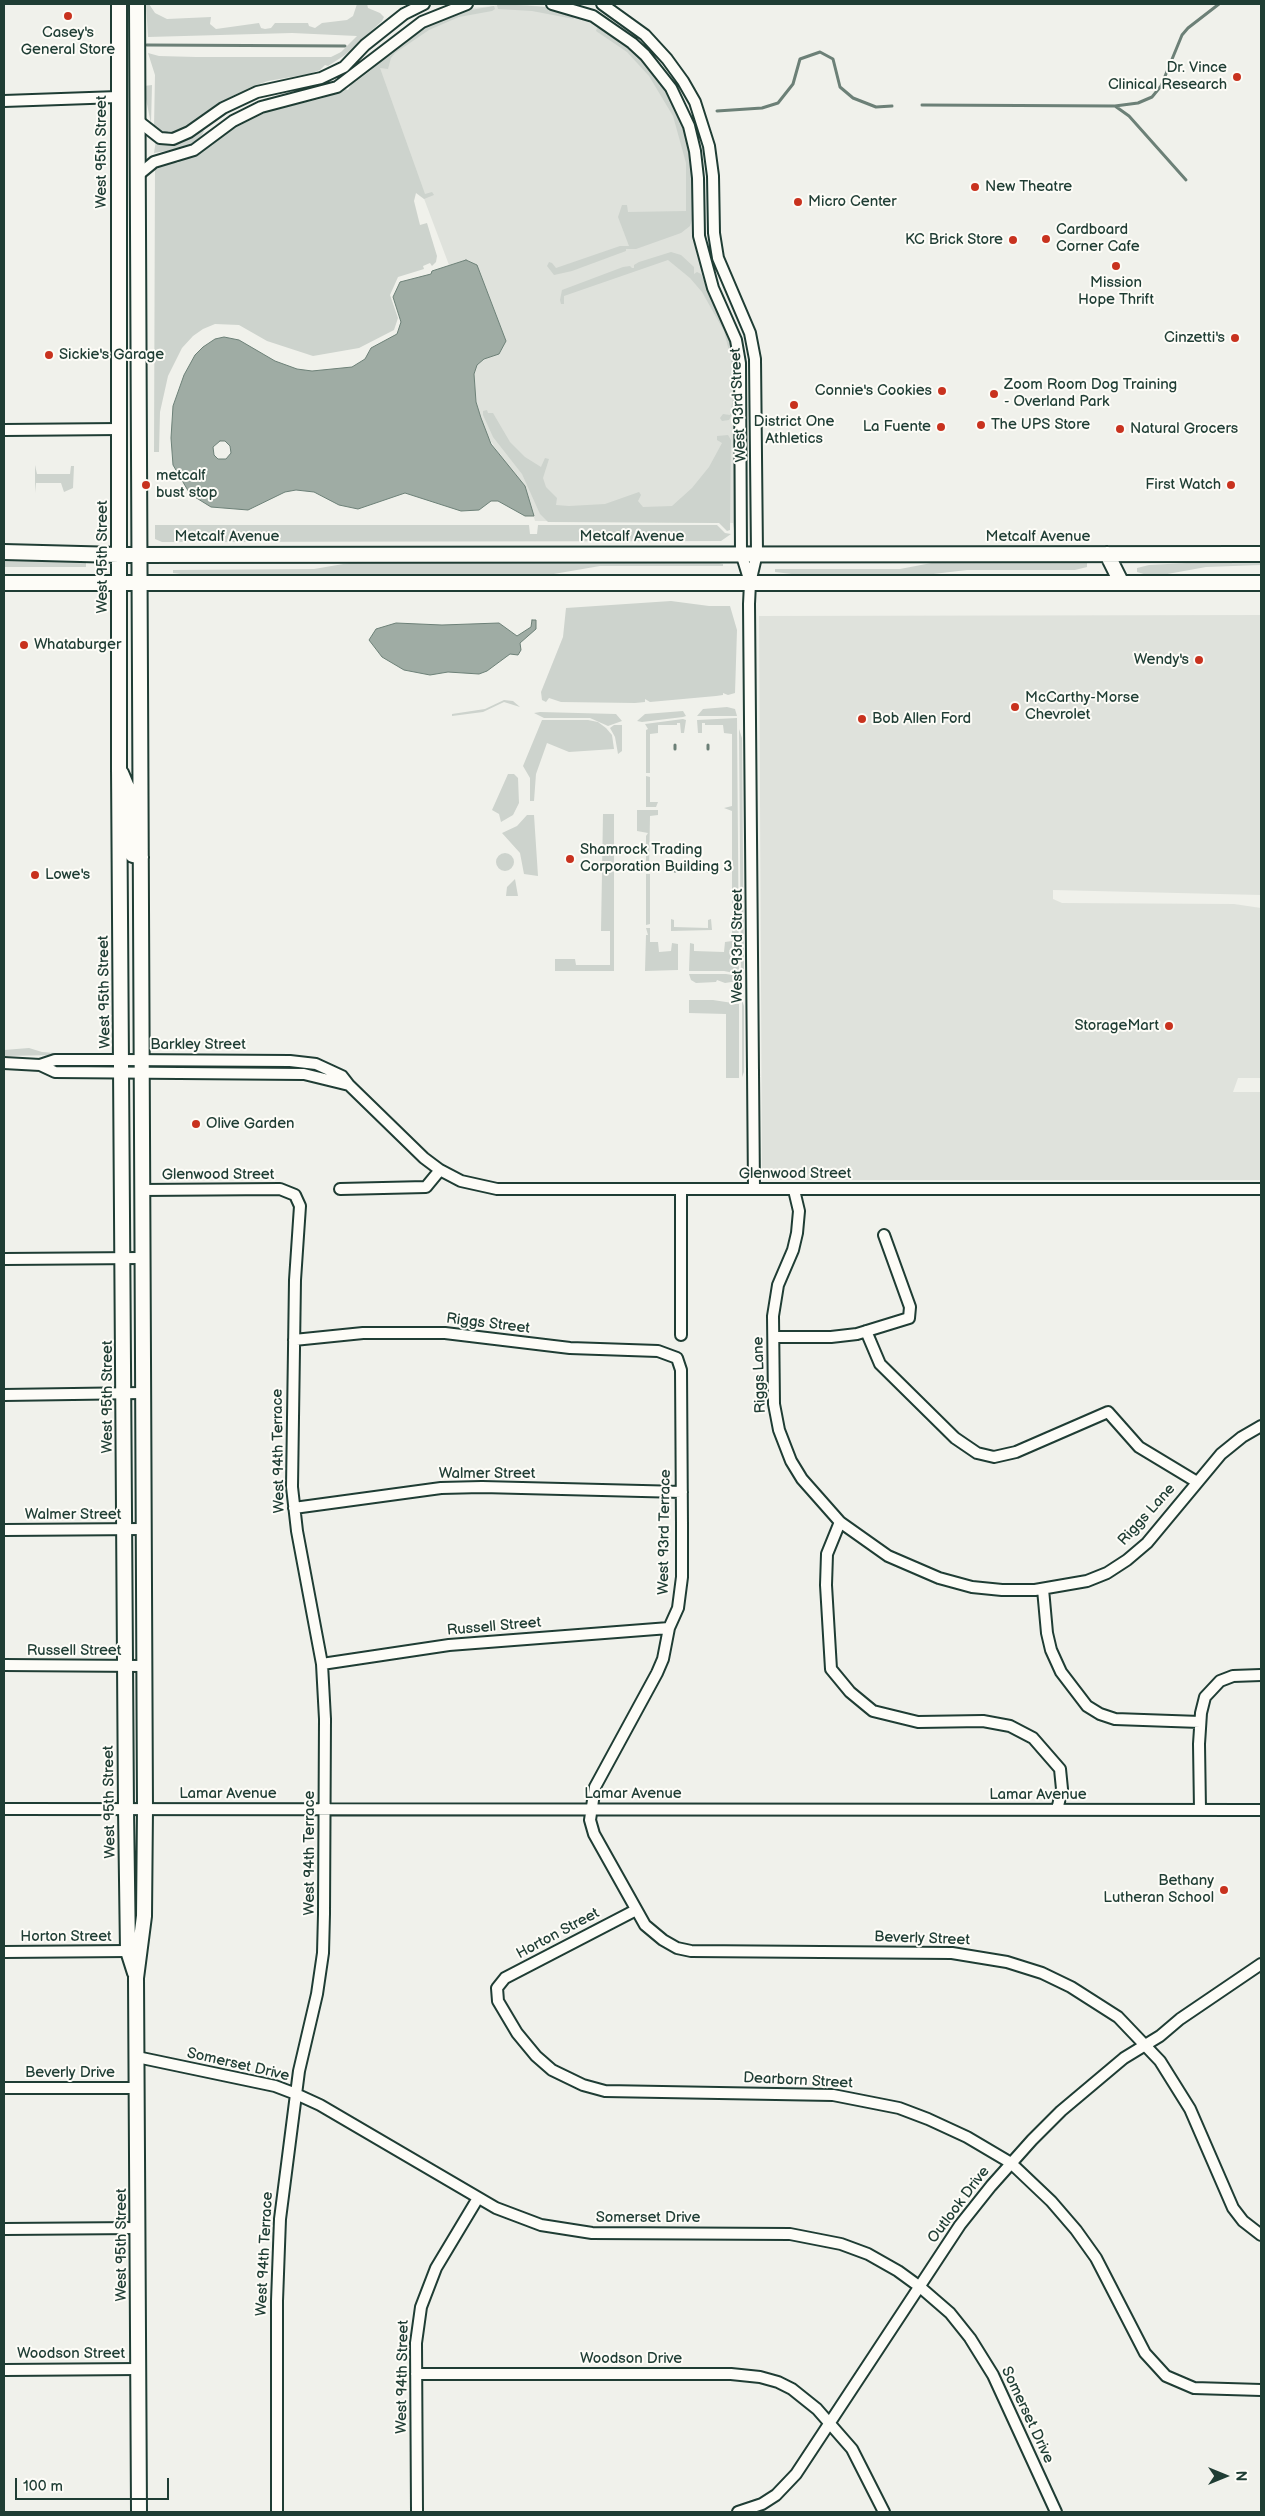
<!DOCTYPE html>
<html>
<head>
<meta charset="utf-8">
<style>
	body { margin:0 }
	#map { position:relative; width:1265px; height:2516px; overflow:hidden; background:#f0f1eb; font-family:"Balsamiq Sans",sans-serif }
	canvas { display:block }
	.frame { position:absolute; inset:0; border:5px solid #1f3d34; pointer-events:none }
	.north { position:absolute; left:1200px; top:2451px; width:50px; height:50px; -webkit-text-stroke:4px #fdfcf7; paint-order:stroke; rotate:90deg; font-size:14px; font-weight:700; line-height:20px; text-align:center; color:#1f3d34 }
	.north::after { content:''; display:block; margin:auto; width:18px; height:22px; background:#1f3d34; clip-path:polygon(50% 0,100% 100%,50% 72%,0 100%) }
	.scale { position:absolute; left:15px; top:2478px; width:154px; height:22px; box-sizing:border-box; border:2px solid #1f3d34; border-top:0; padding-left:6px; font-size:15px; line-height:18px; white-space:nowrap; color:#1f3d34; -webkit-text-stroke:4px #fdfcf7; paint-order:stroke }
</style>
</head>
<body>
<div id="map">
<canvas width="1265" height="2516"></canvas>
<div class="frame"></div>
<div class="north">N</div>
<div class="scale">100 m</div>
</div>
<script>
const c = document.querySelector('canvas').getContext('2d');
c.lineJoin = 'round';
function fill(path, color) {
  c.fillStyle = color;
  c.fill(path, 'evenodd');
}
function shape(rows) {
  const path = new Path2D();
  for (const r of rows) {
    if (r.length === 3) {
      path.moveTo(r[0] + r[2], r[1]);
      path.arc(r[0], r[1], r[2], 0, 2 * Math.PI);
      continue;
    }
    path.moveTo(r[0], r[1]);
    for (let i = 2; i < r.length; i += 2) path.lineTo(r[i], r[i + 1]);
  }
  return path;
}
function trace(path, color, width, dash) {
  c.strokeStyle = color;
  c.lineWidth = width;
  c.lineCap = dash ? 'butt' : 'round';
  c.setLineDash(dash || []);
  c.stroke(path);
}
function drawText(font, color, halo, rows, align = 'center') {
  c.font = font + ' "Balsamiq Sans",sans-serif';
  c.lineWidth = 4;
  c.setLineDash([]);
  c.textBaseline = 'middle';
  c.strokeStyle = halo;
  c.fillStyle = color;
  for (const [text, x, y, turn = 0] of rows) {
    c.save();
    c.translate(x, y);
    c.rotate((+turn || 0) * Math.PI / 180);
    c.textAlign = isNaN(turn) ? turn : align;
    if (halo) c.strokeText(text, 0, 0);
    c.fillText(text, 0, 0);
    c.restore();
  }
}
const built = shape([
	[516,4,547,7,583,18,615,36,662,84,686,135,693,183,692,220,695,247,703,279,730,340,735,364,735,523,535,521,525,486,504,462,485,432,476,402,474,374,477,365,484,359,499,354,506,341,477,265,466,260,449,265,374,66,397,44,471,8],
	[1261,615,1261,895,1053,890,1053,899,1062,903,1234,904,1261,908,1261,1078,1238,1078,1233,1092,1261,1092,1261,1180,772,1180,766,1178,762,1170,759,616]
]);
const green = shape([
	[146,4,149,4,155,13,167,19,211,17,210,24,216,29,259,23,261,28,265,29,271,28,275,23,308,23,309,26,315,28,322,23,347,20,353,16,357,4,367,4,368,8,380,13,384,17,382,21,345,55,328,66,325,65,320,70,309,74,268,81,251,87,220,102,184,128,174,132,168,131,167,133,154,127,155,75,148,53,159,56,196,57,331,57,341,52,357,36,292,33,148,37],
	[500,4,547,7,571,14,574,19,532,11,498,9,497,5],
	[494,6,495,9,492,11,459,17,429,30,395,53,391,58,388,69,380,68,425,194,432,192,434,195,424,199,416,193,414,201,420,225,427,223,437,256,436,262,432,266,430,263,423,266,424,269,398,277,390,295,398,318,394,330,359,348,313,356,267,341,239,325,215,324,203,329,193,336,182,348,168,376,160,412,159,452,154,452,155,167,172,161,178,163,180,159,189,156,236,124,262,112,320,99,345,89,348,90,351,85,370,71,388,53,419,29,459,12],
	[597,28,604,29,609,33,608,35,615,36,631,49,645,62,670,97,686,135,691,157,693,183,692,220,690,226,681,233,636,249,626,249,626,251,572,271,554,275,547,266,549,262,552,263,556,268,620,246,629,246,618,217,622,205,627,205,628,212,686,211,686,163,673,116,649,76,627,52,596,31],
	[152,85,151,124,144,89,144,86],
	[201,130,204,131,202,135,194,142,177,149,154,153,156,140],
	[671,252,681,255,694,267,694,274,697,272,701,274,728,332,736,373,736,407,729,420,722,421,720,418,723,414,730,415,733,397,731,359,724,331,702,292,690,278,668,260,564,296,564,304,561,304,560,300,562,290,623,267,630,266,632,268,634,268,634,265,639,262],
	[487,410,488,413,493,413,510,442,525,457,541,467,545,458,549,459,543,478,546,487,557,498,556,505,569,506,605,504,639,492,641,495,638,501,643,507,672,506,692,488,709,467,722,443,717,440,717,436,728,435,731,440,730,530,727,531,719,523,548,522,540,514,522,474,493,437,483,415,483,411],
	[733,440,735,447,734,530,733,523],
	[35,465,37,474,70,474,71,466,74,466,73,488,64,492,61,483,36,483,35,493],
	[155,525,529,525,530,534,537,534,538,525,717,525,725,533,731,534,721,541,162,542,155,539],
	[1261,559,1261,565,1206,567,1162,575,1147,575,1137,572,1137,568,1149,565],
	[947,560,1076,560,1087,562,1087,567,1075,570,967,570,925,575,800,575,775,572,775,569,900,569],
	[4,561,72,561,86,562,86,567,4,567],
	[361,561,711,561,723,564,723,566,600,566,542,576,196,576,173,573,173,570,314,569],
	[671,601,709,606,730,606,737,630,735,693,728,695,723,693,723,695,716,696,650,702,645,699,645,702,635,703,561,702,549,698,546,702,542,700,541,692,563,637,566,608],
	[504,700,513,701,520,707,504,702,483,712,452,716,452,714,485,709],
	[727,707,735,709,737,716,697,716,703,709],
	[683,711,686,716,683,717,642,722,637,721,645,714],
	[540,712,616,714,622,721,608,726,590,718,544,718,534,713],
	[737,718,739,974,724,971,689,971,690,943,694,944,694,951,724,952,725,942,732,941,732,811,724,808,732,806,732,734,724,733,723,725,705,725,705,723,702,723,702,733,698,733,697,720],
	[683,719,686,720,684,733,681,733,680,723,677,723,677,725,658,725,658,733,650,734,650,773,646,773,646,730,648,729,645,724],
	[542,720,588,720,598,722,606,728,612,735,614,749,569,752,547,743,536,774,534,801,530,801,530,778,523,766],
	[614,725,622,725,622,751,618,754,615,737,610,728],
	[739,729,742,738,743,860,744,972,741,979],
	[508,774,514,774,518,778,519,803,513,815,501,822,499,814,492,810],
	[646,776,650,777,650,802,658,802,656,807,646,807],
	[637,810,658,810,658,815,650,816,649,872,646,871,646,836,648,833,637,831],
	[603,814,614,814,614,971,555,971,555,959,575,959,576,965,610,965,610,931,601,931],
	[527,815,534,815,538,876,524,874,520,853,502,833,517,826],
	[505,862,9],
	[646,874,650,874,650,924,646,925],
	[515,879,518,896,506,896,507,887],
	[671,919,674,920,674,927,708,928,708,920,711,919,712,930,671,931],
	[646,928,650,928,650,942,658,942,659,952,671,951,672,943,678,944,678,970,645,971,646,935,648,935],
	[689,974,726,974,739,976,738,981,725,983,717,980,716,982,696,983,691,980],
	[689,1000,713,1000,739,1004,739,1078,726,1078,726,1014,689,1013],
	[742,1000,744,1006,744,1072,742,1077],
	[29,1048,42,1052,55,1053,56,1055,4,1056,4,1050]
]);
const water = shape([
	[466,260,477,265,506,341,499,354,484,359,477,365,474,374,476,402,481,418,491,444,525,486,534,516,525,516,498,501,491,501,479,510,461,511,405,493,358,509,339,505,314,492,296,490,285,492,248,510,211,507,190,494,173,465,171,438,173,406,184,375,195,355,203,347,215,339,224,337,239,340,275,361,297,369,312,371,352,367,365,359,371,348,397,334,401,322,393,297,400,282,431,274,432,271,466,260],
	[220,441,225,441,230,446,231,453,226,459,218,459,214,455,213,447,220,441],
	[532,620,536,620,536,629,520,643,521,650,518,655,510,654,487,671,479,674,448,672,430,675,404,670,382,657,369,640,376,629,396,623,442,625,499,623,517,636,531,627,532,620]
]);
const stream = shape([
	[147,45,345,46],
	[922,105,1115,106,1138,103,1152,97,1161,86,1182,35,1188,28,1219,4],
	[1115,106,1129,116,1186,180],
	[717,111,762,108,778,103,793,84,800,59,820,52,833,59,840,87,853,98,876,107,892,106],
	[675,745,675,749],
	[708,745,708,749],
	[708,867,708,871],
	[675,871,675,867]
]);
const minor = shape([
	[552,4,593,16,632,43,645,55,671,88,689,126,695,151,698,178,699,236,713,288,736,340,740,363,741,553,750,582],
	[602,4,645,35,667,59,683,81,695,102,709,146,713,176,714,233,718,258,750,333,755,359,757,553,750,583,749,604,754,1189],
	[4,101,118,97],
	[137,120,160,138,173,139,189,132,223,108,257,92,321,78,344,67,365,45,404,14,424,4],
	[137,176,154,162,194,150,233,121,261,107,337,87,422,22,467,4],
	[4,430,120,429],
	[4,1063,40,1065,55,1072,304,1074,349,1085],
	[40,1065,55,1060,122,1060,290,1061,316,1064,342,1076,349,1085,424,1158,440,1170,461,1181,497,1189,1261,1189],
	[340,1189,426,1187,440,1170],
	[681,1189,681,1335],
	[141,1190,280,1189,295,1195,300,1206,295,1280,292,1487,297,1531,322,1664,325,1719,324,1914,323,1953,317,1994,299,2071,280,2219,277,2301,277,2512],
	[794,1190,799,1211,797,1233,793,1250,778,1285,773,1316,774,1404,779,1430,791,1461,802,1479,840,1522,888,1556,939,1578,972,1587,1002,1590,1035,1590,1087,1581,1107,1573,1127,1560,1147,1543,1221,1454,1242,1437,1261,1426],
	[4,1259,141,1258],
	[866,1331,880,1364,955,1438,977,1453,994,1457,1016,1452,1108,1412,1139,1447,1197,1482],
	[774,1337,831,1337,857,1334,909,1318,910,1307,884,1235],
	[294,1340,363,1333,445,1333,570,1348,658,1351,677,1358,681,1370,682,1526,682,1577,678,1608,669,1628,663,1659,657,1673,595,1787,590,1820,594,1834,645,1925,663,1940,677,1948,691,1951,952,1953,1007,1962,1042,1973,1071,1987,1118,2017,1160,2061,1190,2109,1233,2208,1243,2221,1261,2235],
	[4,1395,142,1393],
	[294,1508,441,1488,482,1487,682,1492],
	[840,1522,827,1554,826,1585,831,1669,850,1692,873,1711,918,1722,983,1721,1010,1726,1033,1738,1060,1769,1062,1789,1057,1810],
	[4,1530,143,1529],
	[1043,1589,1047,1633,1051,1650,1061,1672,1087,1706,1100,1714,1115,1719,1200,1722],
	[322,1664,449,1645,669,1628],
	[4,1665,143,1666],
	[4,1809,1261,1810],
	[1200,1810,1199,1744,1201,1713,1205,1697,1220,1681,1233,1676,1261,1675],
	[636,1910,505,1978,497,1988,498,2001,517,2033,536,2056,552,2070,583,2085,605,2091,833,2095,899,2108,928,2119,967,2137,1011,2163,1051,2201,1076,2230,1096,2258,1145,2353,1166,2376,1194,2388,1261,2390],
	[4,1952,128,1951],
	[137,2057,275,2086,296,2094,320,2105,496,2208,541,2225,592,2233,790,2234,841,2244,868,2254,898,2271,920,2287,950,2313,970,2338,993,2375,1056,2512],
	[4,2088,137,2088],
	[4,2229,138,2228],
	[4,2370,139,2369],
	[416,2374,731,2374,760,2377,778,2382,792,2389,817,2409,852,2449,884,2512],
	[417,2512,416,2343,421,2307,436,2268,478,2198],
	[738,2512,762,2504,776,2495,796,2474,960,2225,991,2186,1032,2140,1061,2111,1124,2058,1160,2036,1180,2019,1261,1964]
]);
const major = shape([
	[119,4,119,768,126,1809,128,1951,135,1973],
	[137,4,145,1809,144,1916,136,1978,139,2512],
	[4,552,119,555,1261,554],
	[1107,554,1121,582],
	[4,583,1261,583],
	[121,773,129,792,133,855,141,857]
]);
const markers = [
	[68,16,5,"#c8321e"],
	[1237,77,5,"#c8321e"],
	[975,187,5,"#c8321e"],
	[798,202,5,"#c8321e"],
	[1046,239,5,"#c8321e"],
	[1013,240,5,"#c8321e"],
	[1116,266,5,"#c8321e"],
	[1235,338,5,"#c8321e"],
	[49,355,5,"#c8321e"],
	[942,391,5,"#c8321e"],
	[994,394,5,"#c8321e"],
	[794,405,5,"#c8321e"],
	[981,425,5,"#c8321e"],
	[941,427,5,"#c8321e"],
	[1120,429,5,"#c8321e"],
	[146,485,5,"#c8321e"],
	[1231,485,5,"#c8321e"],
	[24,645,5,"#c8321e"],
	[1199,660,5,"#c8321e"],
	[1015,707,5,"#c8321e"],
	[862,719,5,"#c8321e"],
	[570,859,5,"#c8321e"],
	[35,875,5,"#c8321e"],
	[1169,1026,5,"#c8321e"],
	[196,1124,5,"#c8321e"],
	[1224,1890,5,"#c8321e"]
];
const poiNames = [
	["Casey's",68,33,"center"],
	["General Store",68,50,"center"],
	["Dr. Vince",1227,68,"right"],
	["Clinical Research",1227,85,"right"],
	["New Theatre",985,187],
	["Micro Center",808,202],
	["Cardboard",1056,230],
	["Corner Cafe",1056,247],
	["KC Brick Store",1003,240,"right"],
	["Mission",1116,283,"center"],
	["Hope Thrift",1116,300,"center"],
	["Cinzetti's",1225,338,"right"],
	["Sickie's Garage",59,355],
	["Zoom Room Dog Training",1004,385],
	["- Overland Park",1004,402],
	["Connie's Cookies",932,391,"right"],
	["District One",794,422,"center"],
	["Athletics",794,439,"center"],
	["The UPS Store",991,425],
	["La Fuente",931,427,"right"],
	["Natural Grocers",1130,429],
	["metcalf",156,476],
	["bust stop",156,493],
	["First Watch",1221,485,"right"],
	["Whataburger",34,645],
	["Wendy's",1189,660,"right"],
	["McCarthy-Morse",1025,698],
	["Chevrolet",1025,715],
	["Bob Allen Ford",872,719],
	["Shamrock Trading",580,850],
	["Corporation Building 3",580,867],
	["Lowe's",45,875],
	["StorageMart",1159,1026,"right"],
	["Olive Garden",206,1124],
	["Bethany",1214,1881,"right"],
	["Lutheran School",1214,1898,"right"]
];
const streetNames = [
	["West 95th Street",102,152,-90],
	["West 93rd Street",739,405,-93],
	["Metcalf Avenue",227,537],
	["Metcalf Avenue",632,537],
	["Metcalf Avenue",1038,537],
	["West 95th Street",103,557,-90],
	["West 93rd Street",738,946,-90],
	["West 95th Street",105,992,-91],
	["Barkley Street",198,1045],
	["Glenwood Street",795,1174],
	["Glenwood Street",218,1175],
	["Riggs Street",488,1324,7],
	["Riggs Lane",760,1375,-92],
	["West 95th Street",108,1397,-90],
	["West 94th Terrace",279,1451,-91],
	["Walmer Street",487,1474],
	["Walmer Street",73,1515],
	["Riggs Lane",1147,1515,-48],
	["West 93rd Terrace",665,1532,-89],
	["Russell Street",494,1627,-5],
	["Russell Street",74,1651],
	["Lamar Avenue",228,1794],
	["Lamar Avenue",633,1794],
	["Lamar Avenue",1038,1795],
	["West 95th Street",110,1802,-91],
	["West 94th Terrace",310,1853,-90],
	["Horton Street",558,1934,-28],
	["Horton Street",66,1937],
	["Beverly Street",922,1939,2],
	["Somerset Drive",238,2065,13],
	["Beverly Drive",70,2073],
	["Dearborn Street",798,2081,3],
	["Outlook Drive",959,2205,-53],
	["Somerset Drive",648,2218],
	["West 95th Street",122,2245,-90],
	["West 94th Terrace",265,2254,-87],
	["Woodson Street",71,2354],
	["Woodson Drive",631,2359],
	["West 94th Street",403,2377,-89],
	["Somerset Drive",1027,2415,65]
];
fill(built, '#dfe2dc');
fill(green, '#cdd3cd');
fill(water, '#9faca4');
trace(water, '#6c8077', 1);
trace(stream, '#6c8077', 3);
trace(minor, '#1f3d34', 14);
trace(major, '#1f3d34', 18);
trace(minor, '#fdfcf7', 10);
trace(major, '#fdfcf7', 14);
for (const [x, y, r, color] of markers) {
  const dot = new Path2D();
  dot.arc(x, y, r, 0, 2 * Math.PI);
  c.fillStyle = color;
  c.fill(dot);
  trace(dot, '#fdfcf7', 2);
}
drawText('15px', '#1f3d34', '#fdfcf7', poiNames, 'left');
drawText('15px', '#1f3d34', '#fdfcf7', streetNames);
</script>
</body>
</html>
